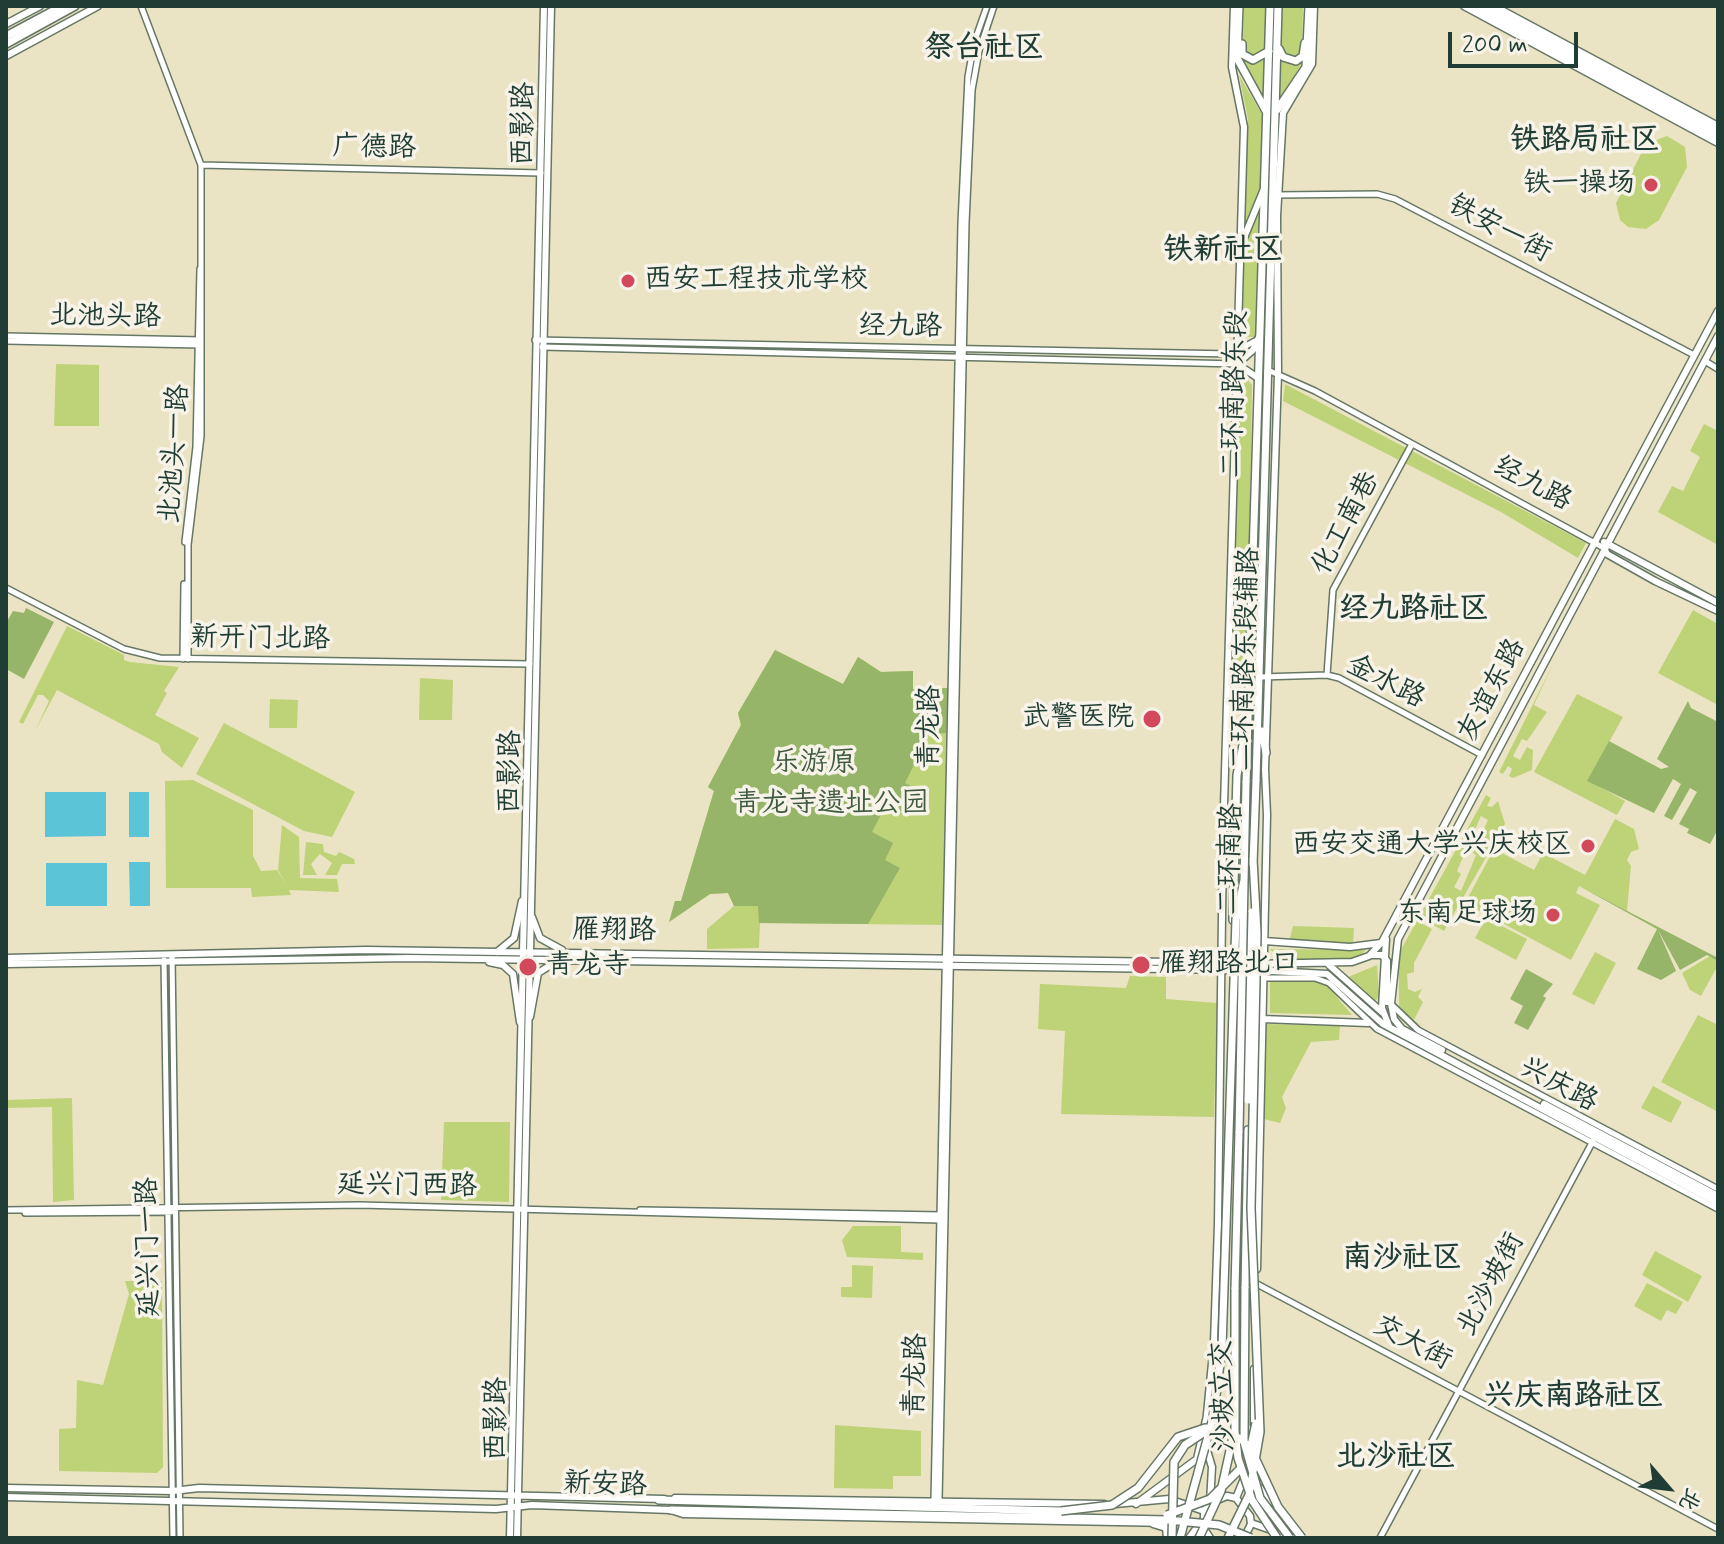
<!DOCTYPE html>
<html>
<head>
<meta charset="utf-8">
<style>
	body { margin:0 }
	#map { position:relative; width:1724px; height:1544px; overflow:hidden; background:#eae4c4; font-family:Mynerve,"LXGW WenKai TC",sans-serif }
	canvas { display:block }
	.frame { position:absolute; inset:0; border:8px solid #1f3d34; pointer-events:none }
	.north { position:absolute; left:1628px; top:1448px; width:80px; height:80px; -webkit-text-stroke:6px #f7f3e8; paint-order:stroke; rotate:118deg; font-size:22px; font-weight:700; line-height:32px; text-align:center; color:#1f3d34 }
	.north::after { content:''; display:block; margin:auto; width:28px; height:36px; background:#1f3d34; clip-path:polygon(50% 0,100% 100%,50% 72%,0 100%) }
	.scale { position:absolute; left:1448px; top:32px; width:130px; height:36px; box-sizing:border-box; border:4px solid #1f3d34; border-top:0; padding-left:10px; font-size:24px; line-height:28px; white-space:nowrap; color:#1f3d34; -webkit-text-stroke:6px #f7f3e8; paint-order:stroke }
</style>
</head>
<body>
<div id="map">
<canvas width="1724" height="1544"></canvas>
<div class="frame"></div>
<div class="north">北</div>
<div class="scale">200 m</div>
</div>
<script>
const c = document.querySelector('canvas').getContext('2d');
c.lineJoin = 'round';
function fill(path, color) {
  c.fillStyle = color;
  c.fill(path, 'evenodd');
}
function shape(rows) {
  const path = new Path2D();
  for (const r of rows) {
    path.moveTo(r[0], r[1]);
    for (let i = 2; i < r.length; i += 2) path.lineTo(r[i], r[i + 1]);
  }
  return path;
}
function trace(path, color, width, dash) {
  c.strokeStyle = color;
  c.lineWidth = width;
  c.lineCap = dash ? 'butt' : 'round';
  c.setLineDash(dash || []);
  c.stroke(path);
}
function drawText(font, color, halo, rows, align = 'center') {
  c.font = font + ' Mynerve,"LXGW WenKai TC",sans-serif';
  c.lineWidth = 7;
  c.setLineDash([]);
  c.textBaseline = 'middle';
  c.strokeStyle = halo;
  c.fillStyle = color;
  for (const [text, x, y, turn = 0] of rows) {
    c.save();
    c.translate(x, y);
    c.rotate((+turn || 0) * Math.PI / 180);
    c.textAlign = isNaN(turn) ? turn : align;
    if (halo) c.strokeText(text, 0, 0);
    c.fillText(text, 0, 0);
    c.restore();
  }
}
const green = shape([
	[1244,6,1303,6,1302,63,1281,97,1261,95,1242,62],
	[1239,75,1264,118,1256,337,1241,337,1248,119],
	[1667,136,1685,147,1687,167,1659,220,1646,229,1628,227,1620,220,1616,203,1646,144],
	[56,364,99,365,99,426,54,426],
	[1246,378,1252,385,1248,674,1232,675,1239,379],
	[1285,384,1586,543,1578,558,1501,512,1283,401],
	[1704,424,1718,431,1718,545,1658,512,1672,486,1683,491,1700,457,1690,451],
	[1693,610,1718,624,1718,705,1658,673],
	[67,626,124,655,124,660,130,662,179,667,164,691,167,693,155,715,199,738,182,768,162,752,159,744,57,690,35,731,49,701,43,695,38,695,23,724,19,722],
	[775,650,843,684,858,657,881,672,913,671,913,689,948,688,945,925,760,923,759,948,707,949,707,929,734,906,728,893,710,894,669,922,675,901,681,901,714,791,708,787,741,725,738,713],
	[1553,664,1534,705,1547,712,1527,741,1522,739,1513,756,1520,760,1527,747,1533,750,1532,770,1513,778,1509,776,1512,769,1508,766,1503,774,1499,772],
	[420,678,453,680,452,720,419,720],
	[1577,694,1623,717,1588,780,1625,801,1617,815,1534,772],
	[270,699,298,700,297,728,269,728],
	[224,723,355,792,332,837,304,831,196,774],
	[193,780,253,810,253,856,261,871,277,870,286,884,278,870,282,825,299,837,300,878,337,879,339,892,289,890,291,895,252,897,251,888,166,888,165,781],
	[1486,795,1491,798,1487,806,1492,807,1498,801,1505,824,1444,931,1419,917],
	[1481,816,1488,820,1473,853,1476,855,1461,891,1454,887,1461,874,1457,871],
	[1615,819,1634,829,1639,849,1631,852,1627,860,1631,866,1627,911,1579,886,1576,893,1600,905,1571,960,1465,903,1494,849,1534,870,1543,853,1585,875],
	[306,842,323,844,324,852,336,856,339,852,354,859,355,864,342,864,337,875,325,875,332,863,320,854,311,864,317,875,303,875],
	[1486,918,1527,939,1516,960,1475,938],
	[1417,921,1432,929,1414,963,1414,972,1407,974,1408,989,1415,992,1422,989,1418,997,1423,1002,1414,1020,1422,1026,1399,1014,1399,953],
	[1293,926,1354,928,1353,945,1289,942],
	[1270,949,1366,950,1357,959,1279,959],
	[1595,952,1616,963,1594,1005,1572,994],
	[1710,956,1718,961,1718,965,1701,996,1690,990,1682,973],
	[1377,965,1379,995,1376,1001,1365,995,1348,977],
	[1130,976,1166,977,1166,999,1217,1003,1214,1117,1061,1114,1065,1031,1038,1029,1040,984,1126,988],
	[1270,978,1305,978,1325,983,1352,1015,1270,1013],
	[1698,1015,1718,1025,1718,1112,1661,1082],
	[1266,1024,1340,1026,1339,1040,1311,1042,1282,1097,1286,1108,1280,1123,1264,1119],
	[1653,1086,1682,1102,1671,1123,1641,1108],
	[72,1098,74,1200,53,1202,52,1107,6,1108,6,1100],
	[444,1122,510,1122,509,1202,441,1200],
	[853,1226,901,1226,901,1252,923,1253,923,1260,847,1257,842,1240],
	[1655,1251,1702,1276,1688,1302,1642,1275],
	[852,1265,873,1266,872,1298,841,1297,841,1287,852,1287],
	[125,1281,162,1281,163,1467,157,1473,59,1471,59,1429,76,1428,77,1380,103,1385,129,1294],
	[1647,1283,1683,1302,1676,1314,1667,1310,1661,1321,1634,1306],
	[835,1425,921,1431,921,1476,893,1476,893,1489,834,1488]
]);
const forest = shape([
	[26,608,54,622,24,679,6,669,6,623,13,611,24,613],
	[775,650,843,684,858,657,881,672,913,671,913,689,948,688,946,733,929,734,905,783,923,792,919,800,911,797,903,815,885,807,872,832,893,843,885,860,900,868,868,924,759,923,758,906,734,906,728,893,710,894,669,922,675,901,681,901,714,791,708,787,741,725,738,713],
	[1688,701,1691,708,1718,722,1718,829,1710,844,1687,833,1689,829,1679,824,1697,792,1690,788,1672,820,1664,816,1681,784,1673,779,1654,813,1587,781,1609,741,1661,769,1669,767,1657,759],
	[1579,886,1718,958,1718,961,1707,955,1680,970,1658,930,1676,971,1661,980,1637,969,1657,929],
	[1526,969,1553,984,1543,996,1546,998,1528,1030,1514,1023,1523,1006,1510,999]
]);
const water = shape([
	[45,792,106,792,106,836,45,837],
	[129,792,149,792,149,837,129,837],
	[129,862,150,862,150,906,130,906],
	[46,863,107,863,107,906,46,906]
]);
const tertiary = shape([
	[141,6,201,165,201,436,188,545,188,659],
	[201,165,541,173],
	[1276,195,1377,194,1395,199,1694,355],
	[6,336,201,340],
	[535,340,1231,354,1255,341],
	[6,341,201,345],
	[542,347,1237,364],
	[1705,361,1718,369],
	[1270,371,1315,391,1604,548],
	[185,542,196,447,200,269],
	[6,588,124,649,160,658,530,664],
	[183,659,184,584],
	[1327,675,1333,590,1412,444],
	[1261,677,1327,675,1339,678,1482,755],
	[172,955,180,1538],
	[164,960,173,1538],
	[1263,978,1315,978,1329,983,1377,1029,1718,1209],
	[1393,1006,1418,1030,1718,1189],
	[6,1210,360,1205,940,1220],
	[640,1210,942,1215],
	[25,1213,171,1212],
	[1257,1284,1718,1529],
	[934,1500,961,223,968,77,974,43,987,6],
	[939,1500,966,223,972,90,979,51,994,6],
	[1380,1538,1593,1141]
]);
const secondary = shape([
	[1464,6,1718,143],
	[1494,6,1718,126],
	[6,24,40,6],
	[6,56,98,6],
	[1241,245,1264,189],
	[1237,364,1253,350,1259,337],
	[1237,364,1258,378],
	[1604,542,1718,603],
	[1604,548,1607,554,1655,581,1718,611],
	[532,917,540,938,562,950],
	[1386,939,1382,1008,1389,1026],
	[1264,941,1350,947,1381,943],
	[497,952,514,938,522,901],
	[1370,955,1382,955,1387,961,1387,1002],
	[6,958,366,950,1238,963],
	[489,962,503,965,513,974,520,1022],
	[6,964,410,958,1238,970],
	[1253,964,1352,962,1369,956,1382,942,1718,311],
	[1329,965,1383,1013],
	[1253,970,1327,974,1383,1024,1718,1203],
	[530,1017,538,973,554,963],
	[1262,1019,1368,1023],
	[1442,1050,1402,1029,1394,1019,1391,1004,1398,939,1718,336],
	[1544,1104,1718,1196],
	[1257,1269,1267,815,1265,769,1278,374,1277,216,1283,113,1312,64,1314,6],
	[1206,1424,1214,1343,1218,1224,1223,839,1244,127,1232,67,1234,6],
	[1254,1425,1254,1369],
	[1206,1447,1212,1467,1210,1503],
	[1260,1488,1280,1520,1294,1532],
	[1236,1498,1250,1464],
	[1251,1523,1294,1538],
	[1153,1524,1166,1528,1167,1538],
	[1189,1538,1202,1521]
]);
const primary = shape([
	[1470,6,1718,137],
	[1483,6,1718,132],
	[6,1488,173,1491,199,1488,664,1499],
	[6,1497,496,1509,532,1505,671,1510,683,1514,1171,1523],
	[675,1498,1104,1504],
	[1115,1504,1169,1499,1204,1511],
	[1136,1504,1197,1459,1206,1420],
	[510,1538,544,6],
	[517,1538,551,6],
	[1210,1538,1204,1529,1204,1511,1210,1503,1227,1496,1236,1498,1250,1516,1251,1524,1244,1538]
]);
const trunk = shape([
	[1239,6,1237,58,1266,111],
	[6,36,62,6],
	[6,44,75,6],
	[1242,44,1242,54,1253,60,1269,51],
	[1279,49,1283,57,1296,61,1303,56,1305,43],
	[1277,110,1306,67,1309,6],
	[1262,731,1266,753],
	[1256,781,1278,6],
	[1246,783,1270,6],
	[1233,920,1237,775,1246,730],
	[1245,1288,1248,1130],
	[1235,1289,1239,1131],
	[659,1500,1061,1511],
	[671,1510,1168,1520]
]);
const trunkBridge = shape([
	[1253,864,1256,781],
	[1248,1100,1252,912],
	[1239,1131,1246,783],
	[1245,1288,1244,1442,1260,1498,1290,1538],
	[1235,1289,1235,1431,1238,1458,1252,1500,1277,1538],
	[1250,1450,1256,1423],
	[1061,1511,1112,1505,1138,1488,1178,1437,1205,1428,1220,1430,1241,1439,1251,1449,1278,1507,1302,1538],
	[1167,1515,1210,1499,1241,1468],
	[1168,1520,1219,1525,1251,1538],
	[1172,1538,1174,1462,1185,1445,1206,1431],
	[1180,1538,1213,1418,1222,1348,1236,919,1244,880],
	[1199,1538,1221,1491,1233,1437],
	[1228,1538,1249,1495,1260,1432,1251,1208,1257,933,1253,859]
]);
const markers = [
	[1651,185,8,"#d1495b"],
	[628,281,8,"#d1495b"],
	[1152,719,10,"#d1495b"],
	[1588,846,8,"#d1495b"],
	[1553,915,8,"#d1495b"],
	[1141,965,10,"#d1495b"],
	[528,967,10,"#d1495b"]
];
const streetNames = [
	["西影路",525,124,-89],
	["广德路",374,149,1],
	["铁安一街",1499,230,28],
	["北池头路",105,318,1],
	["经九路",900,328,1],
	["二环南路东段",1236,394,-88],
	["北池头一路",176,454,-86],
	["经九路",1532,485,28],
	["化工南巷",1347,524,-62],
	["新开门北路",260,640,1],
	["二环南路东段辅路",1247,659,-88],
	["金水路",1385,683,27],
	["友谊东路",1493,691,-62],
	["青龙路",931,727,-89],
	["西影路",512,772,-89],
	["二环南路",1232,859,-88],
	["雁翔路",614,932,1],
	["兴庆路",1558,1086,28],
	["延兴门西路",407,1187,1],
	["延兴门一路",150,1247,-91],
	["北沙坡街",1492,1285,-62],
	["交大街",1412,1344,28],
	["青龙路",917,1375,-88],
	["沙坡立交",1225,1396,-92],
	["西影路",498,1419,-89],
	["新安路",605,1486,2]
];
const poiNames = [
	["铁一操场",1635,185],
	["西安工程技术学校",644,281,"left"],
	["武警医院",1134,719],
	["西安交通大学兴庆校区",1572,846],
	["东南足球场",1537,915],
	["雁翔路北口",1159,965,"left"],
	["青龙寺",546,967,"left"]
];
const parkNames = [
	["乐游原",814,764],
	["青龙寺遗址公园",831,805]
];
const neighbourhoodNames = [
	["祭台社区",984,50],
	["铁路局社区",1585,142],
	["铁新社区",1223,252],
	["经九路社区",1414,611],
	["南沙社区",1402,1260],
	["兴庆南路社区",1574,1398],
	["北沙社区",1396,1459]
];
fill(green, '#bed377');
fill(forest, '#96b568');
fill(water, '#5bc4d6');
trace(tertiary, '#676', 8);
trace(secondary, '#676', 9);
trace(primary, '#676', 9);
trace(trunk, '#676', 10);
trace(tertiary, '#fff', 5);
trace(secondary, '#fff', 6);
trace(primary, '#fff', 6);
trace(trunk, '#fff', 7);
trace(trunkBridge, '#676', 10, []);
trace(trunkBridge, '#fff', 7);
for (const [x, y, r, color] of markers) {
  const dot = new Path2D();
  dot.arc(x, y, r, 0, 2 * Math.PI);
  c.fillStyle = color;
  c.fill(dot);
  trace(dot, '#f7f3e8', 3);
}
drawText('28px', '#1f3d34', '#f7f3e8', streetNames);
drawText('28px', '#1f3d34', '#f7f3e8', poiNames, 'right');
drawText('28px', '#3f5b41', '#f7f3e8', parkNames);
drawText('bold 30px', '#1f3d34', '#f7f3e8', neighbourhoodNames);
</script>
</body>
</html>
